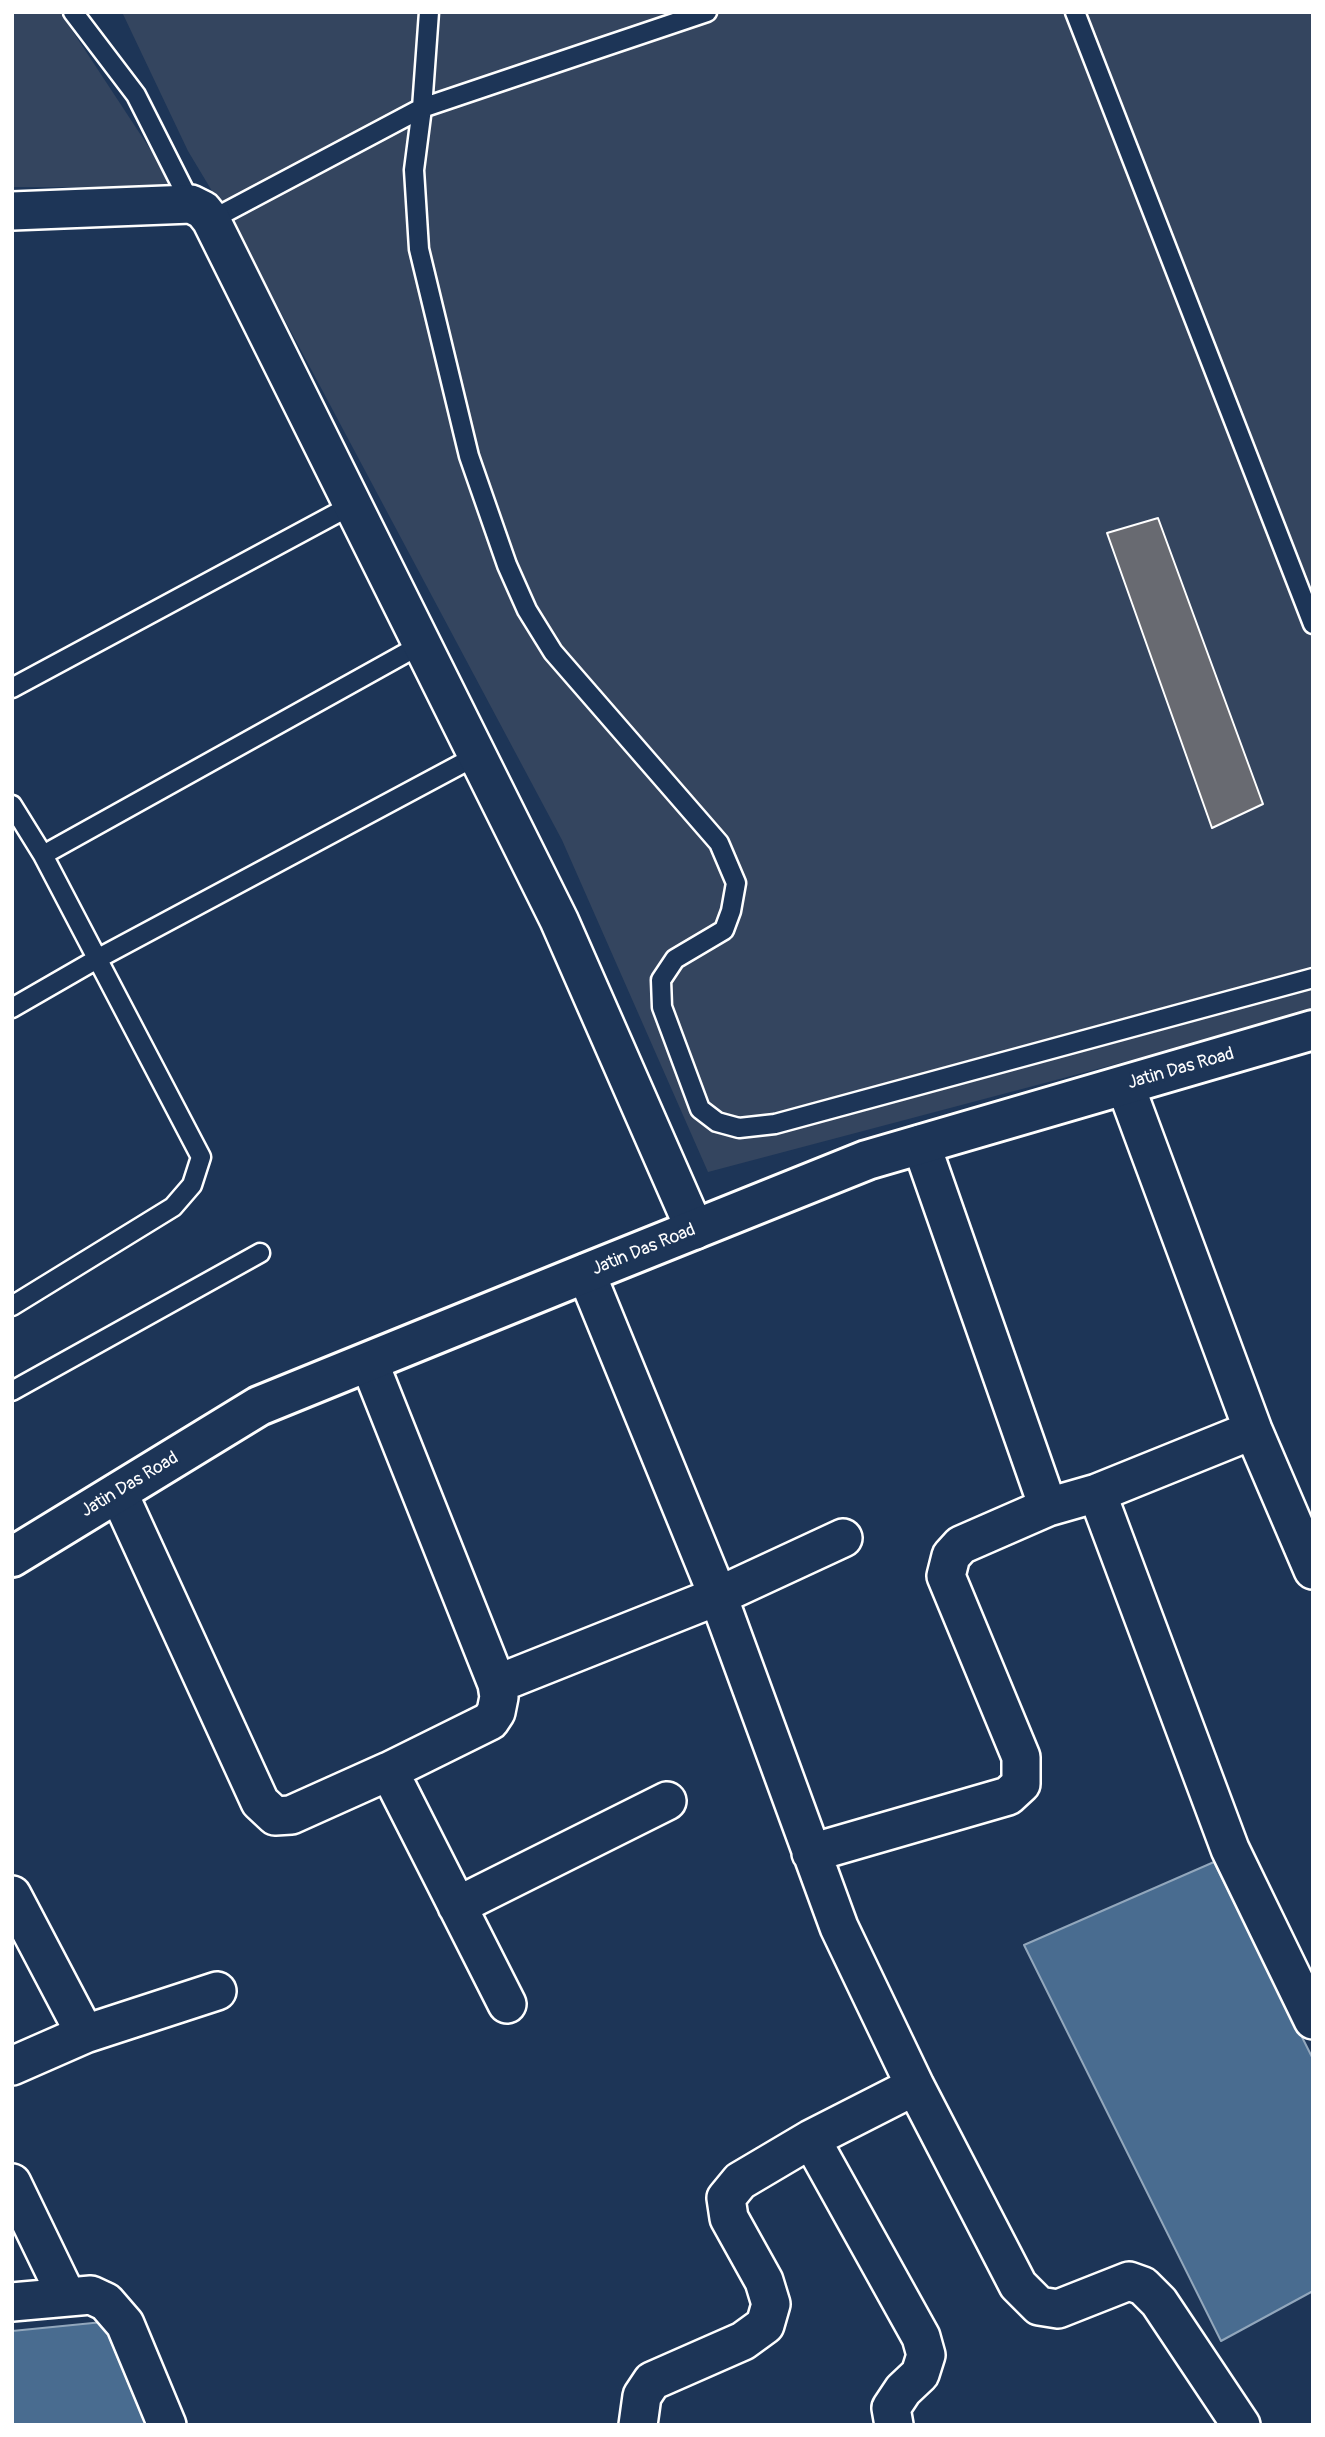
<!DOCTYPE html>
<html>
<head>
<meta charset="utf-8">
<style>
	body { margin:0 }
	#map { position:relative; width:1325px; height:2437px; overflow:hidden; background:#1d3557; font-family:Pangolin,sans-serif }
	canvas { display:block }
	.frame { position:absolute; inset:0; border:14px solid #fff; pointer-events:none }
</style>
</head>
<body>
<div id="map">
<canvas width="1325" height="2437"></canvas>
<div class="frame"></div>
</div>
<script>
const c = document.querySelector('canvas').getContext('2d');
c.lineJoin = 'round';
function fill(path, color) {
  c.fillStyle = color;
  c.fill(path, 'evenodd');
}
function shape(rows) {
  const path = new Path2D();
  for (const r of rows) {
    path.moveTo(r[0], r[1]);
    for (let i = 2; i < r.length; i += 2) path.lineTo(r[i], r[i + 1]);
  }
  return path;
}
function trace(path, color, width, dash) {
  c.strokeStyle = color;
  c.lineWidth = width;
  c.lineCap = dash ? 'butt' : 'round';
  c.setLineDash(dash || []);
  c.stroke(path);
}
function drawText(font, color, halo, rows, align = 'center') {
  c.font = font + ' Pangolin,sans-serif';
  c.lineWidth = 5;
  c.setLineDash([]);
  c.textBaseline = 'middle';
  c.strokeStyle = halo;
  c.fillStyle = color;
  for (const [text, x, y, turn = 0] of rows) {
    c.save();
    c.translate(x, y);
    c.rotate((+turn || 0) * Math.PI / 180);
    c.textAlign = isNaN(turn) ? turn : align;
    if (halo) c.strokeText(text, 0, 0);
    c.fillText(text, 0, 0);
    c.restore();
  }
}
const built = shape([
	[12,12,60,12,175,187,12,187],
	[122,12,1313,12,1313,1012,708,1172,562,840,248,251,188,151]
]);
const water = shape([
	[1214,1862,1313,2059,1313,2291,1221,2341,1024,1945,1214,1862],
	[103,2322,146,2425,12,2425,12,2331,103,2322]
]);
const building = shape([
	[1158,518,1263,804,1212,828,1107,533,1158,518]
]);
const lane = shape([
	[73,12,136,95,191,204],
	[429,12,422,108,414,170,419,249,469,456,507,565,527,610,553,652,719,843,736,883,731,911,724,930,675,959,661,980,662,1007,700,1109,717,1122,739,1128,775,1124,1313,978],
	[1075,12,1313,624],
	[211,220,422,108,707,12],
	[12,688,352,505],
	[12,805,43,855,201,1157,192,1185,173,1207,12,1306],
	[43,855,422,644],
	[12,1008,97,959,478,755],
	[12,1391,260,1253]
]);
const street = shape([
	[12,211,191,204,203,210,211,220,559,920,695,1230],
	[1125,1085,1253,1430,1313,1570],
	[921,1144,1048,1507],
	[586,1273,718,1596,839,1927,915,2086,1018,2285,1039,2306,1058,2309,1129,2281,1143,2286,1159,2302,1241,2425],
	[118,1492,260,1802,275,1816,291,1815,389,1771,490,1721,496,1712,499,1697,497,1684,369,1362],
	[1097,1493,1230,1849,1313,2020],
	[497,1684,718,1596,843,1538],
	[389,1771,507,2004],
	[811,1853,1008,1796,1021,1784,1021,1757,946,1576,951,1556,961,1545,1048,1507,1097,1493,1253,1430],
	[12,1895,85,2034],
	[457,1906,667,1801],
	[12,2066,85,2034,217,1991],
	[811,2139,921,2337,926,2355,920,2374,903,2390,891,2408,894,2425],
	[12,2183,66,2295],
	[12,2302,91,2295,106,2302,125,2324,167,2425],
	[638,2425,642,2396,652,2381,743,2341,765,2325,771,2304,764,2281,729,2218,726,2198,740,2181,811,2139,915,2086]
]);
const secondary = shape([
	[12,1557,259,1406,586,1273,867,1160,1313,1030]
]);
const streetNames = [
	["Jatin Das Road",1181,1069,-16],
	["Jatin Das Road",644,1250,-22],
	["Jatin Das Road",130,1485,-31]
];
fill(built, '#34455f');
fill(water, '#496c90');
trace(water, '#92a7bc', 2);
fill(building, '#686a71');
trace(building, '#fff', 2);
trace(lane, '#fff', 23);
trace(street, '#fff', 42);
trace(secondary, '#fff', 44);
trace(lane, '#1d3557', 18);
trace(street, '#1d3557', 37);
trace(secondary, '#1d3557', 38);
drawText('18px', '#fff', '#1d3557', streetNames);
</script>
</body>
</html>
